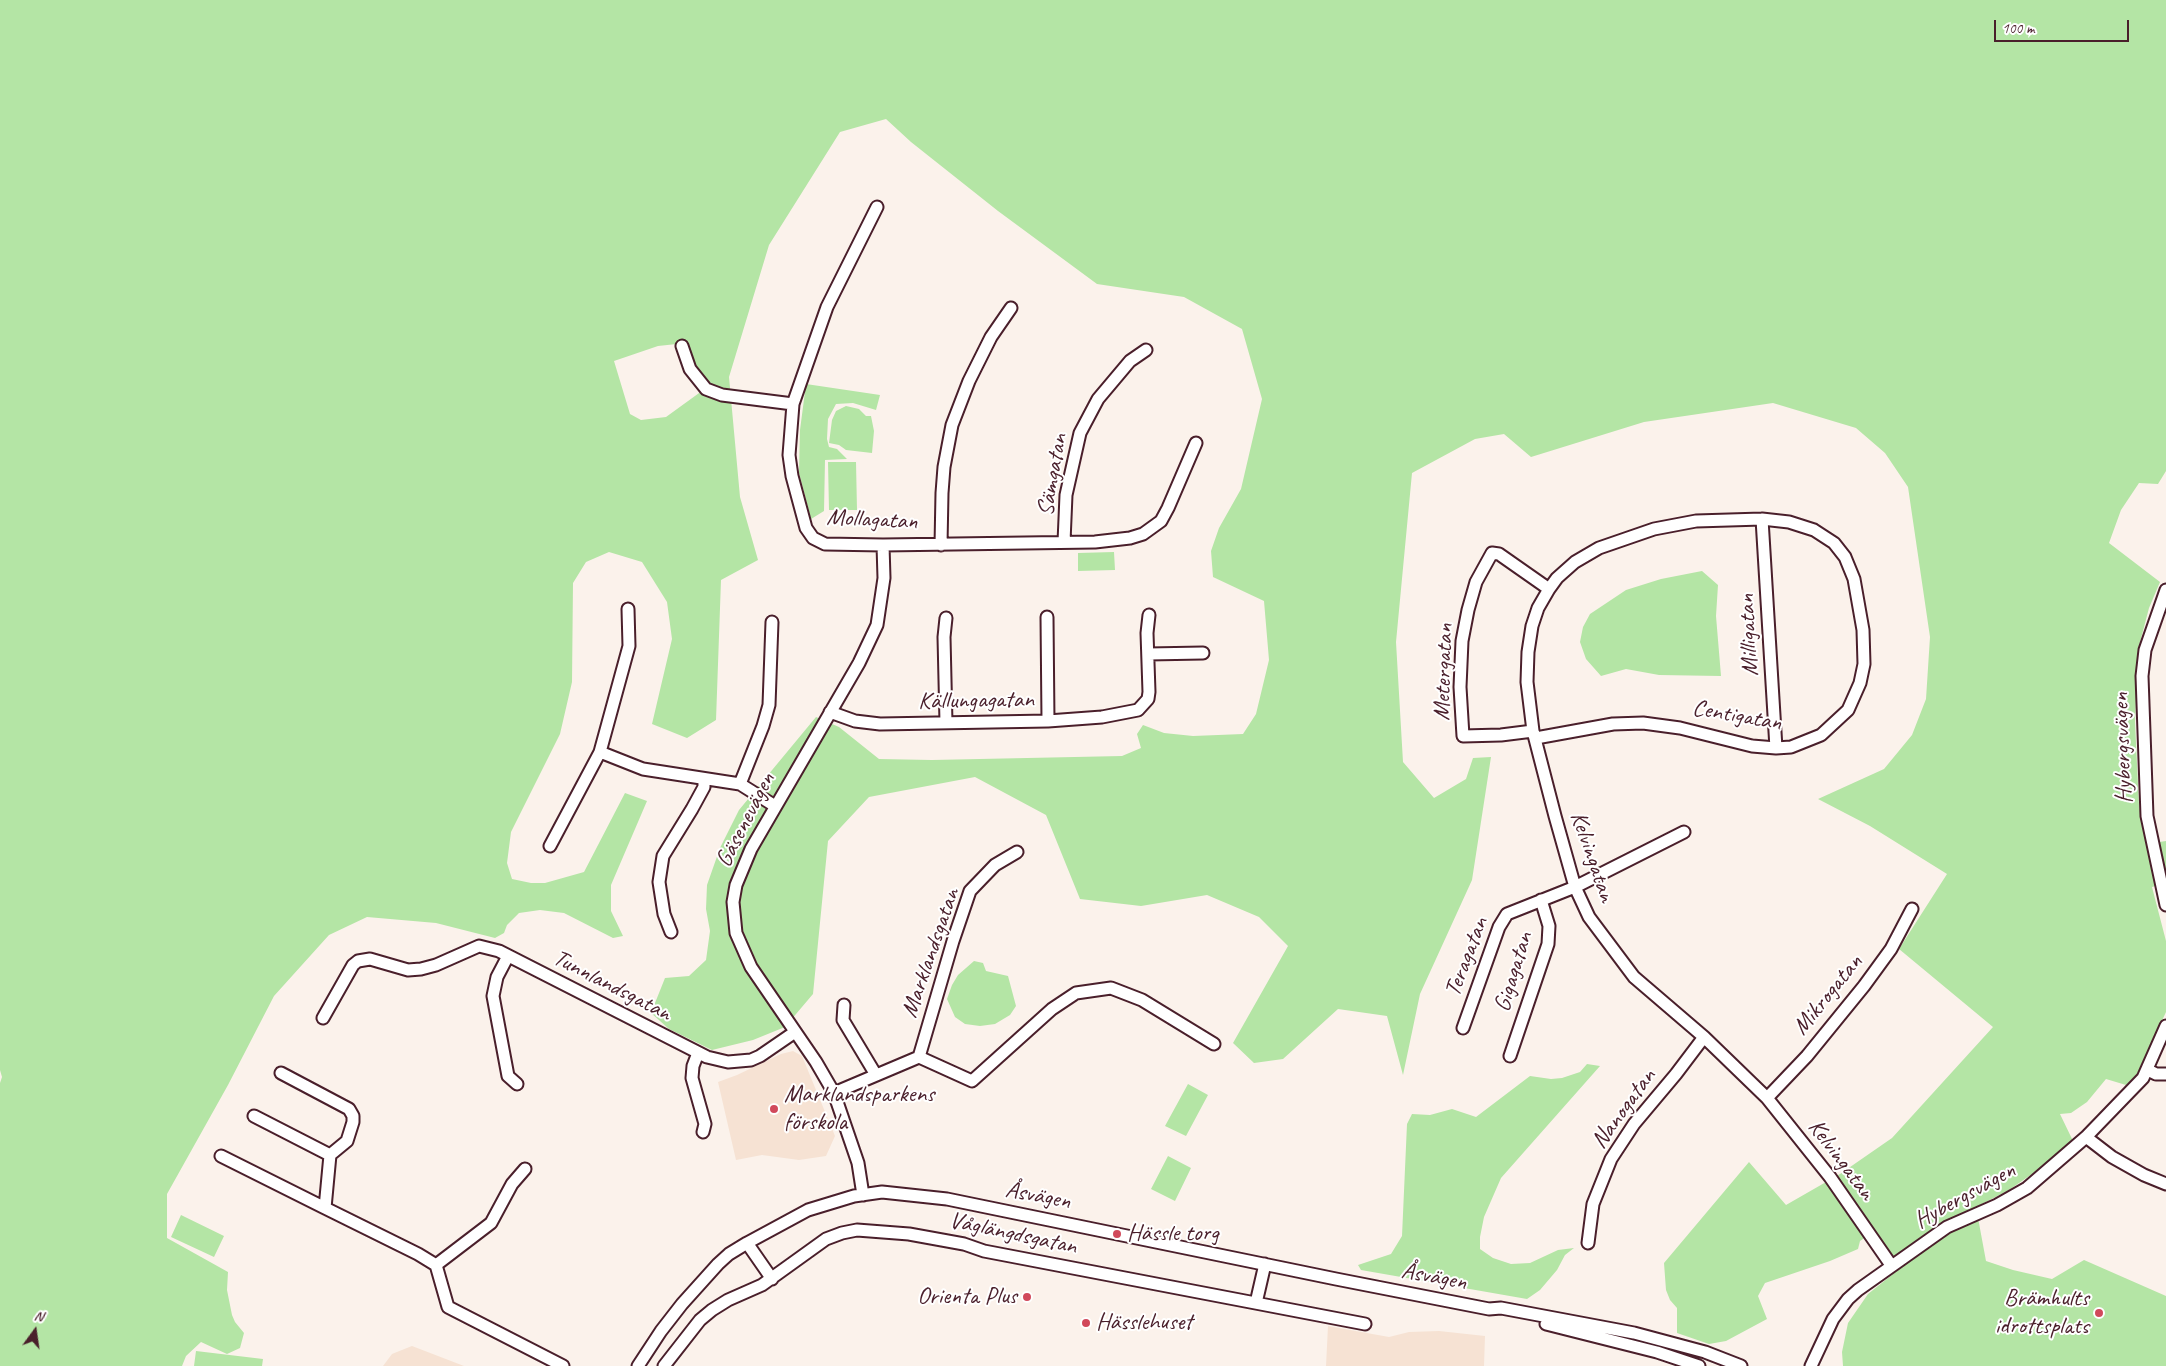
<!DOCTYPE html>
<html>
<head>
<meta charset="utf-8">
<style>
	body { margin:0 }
	#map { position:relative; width:2166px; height:1366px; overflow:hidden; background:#fbf2eb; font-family:Caveat,sans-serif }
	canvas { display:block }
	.north { position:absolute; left:10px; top:1306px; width:50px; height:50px; -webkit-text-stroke:4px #fff; paint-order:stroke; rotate:14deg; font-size:14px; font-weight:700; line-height:20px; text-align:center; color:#4a1f2b }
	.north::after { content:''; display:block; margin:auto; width:18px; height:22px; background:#4a1f2b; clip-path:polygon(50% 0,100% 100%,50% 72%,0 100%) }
	.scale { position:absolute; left:1994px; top:20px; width:135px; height:22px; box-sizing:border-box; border:2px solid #4a1f2b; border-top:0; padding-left:6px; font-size:15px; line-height:18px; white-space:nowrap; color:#4a1f2b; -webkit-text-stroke:4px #fff; paint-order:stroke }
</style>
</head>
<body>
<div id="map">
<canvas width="2166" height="1366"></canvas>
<div class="north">N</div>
<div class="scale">100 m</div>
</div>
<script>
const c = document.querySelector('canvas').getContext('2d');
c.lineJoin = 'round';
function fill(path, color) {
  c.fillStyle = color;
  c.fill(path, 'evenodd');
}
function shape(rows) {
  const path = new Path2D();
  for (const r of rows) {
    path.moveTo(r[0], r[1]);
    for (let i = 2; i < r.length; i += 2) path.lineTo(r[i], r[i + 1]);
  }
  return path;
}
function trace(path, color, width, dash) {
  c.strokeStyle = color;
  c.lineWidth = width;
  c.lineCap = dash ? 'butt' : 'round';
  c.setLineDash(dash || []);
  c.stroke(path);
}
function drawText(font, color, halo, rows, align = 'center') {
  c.font = font + ' Caveat,sans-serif';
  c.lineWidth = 4;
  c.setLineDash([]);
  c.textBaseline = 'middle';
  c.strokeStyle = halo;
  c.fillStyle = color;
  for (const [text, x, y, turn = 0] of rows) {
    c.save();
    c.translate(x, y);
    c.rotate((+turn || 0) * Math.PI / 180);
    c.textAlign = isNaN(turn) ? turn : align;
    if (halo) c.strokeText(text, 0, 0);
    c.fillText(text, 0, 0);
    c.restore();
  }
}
const built = shape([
	[793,1051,802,1056,835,1136,826,1156,799,1160,762,1155,736,1160,718,1082,737,1075,781,1054],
	[1328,1326,1389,1337,1409,1332,1439,1331,1485,1336,1484,1366,1326,1366],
	[412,1346,464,1366,383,1366,392,1354]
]);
const green = shape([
	[0,0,2166,0,2166,471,2158,484,2139,483,2121,510,2109,543,2160,582,2149,608,2138,650,2135,722,2139,805,2146,844,2166,841,2166,883,2152,887,2166,941,2166,1012,2137,1074,2126,1085,2106,1079,2087,1102,2071,1113,2060,1114,2073,1141,2042,1167,2009,1190,1976,1207,1986,1261,2013,1270,2052,1279,2084,1260,2166,1296,2166,1366,1843,1366,1842,1352,1848,1323,1868,1294,1898,1270,1873,1232,1860,1241,1858,1249,1830,1261,1765,1283,1758,1296,1767,1319,1726,1341,1709,1344,1677,1333,1677,1308,1670,1300,1666,1290,1664,1263,1749,1162,1786,1205,1840,1174,1892,1138,1993,1027,1899,949,1947,874,1870,826,1818,799,1884,769,1912,735,1926,699,1930,637,1908,487,1885,453,1856,428,1773,403,1644,422,1531,457,1504,434,1475,439,1412,473,1396,642,1403,762,1434,798,1466,779,1473,758,1491,757,1472,880,1420,994,1403,1075,1387,1016,1338,1009,1283,1059,1254,1063,1233,1043,1288,946,1259,917,1207,895,1141,906,1080,899,1046,815,975,777,869,797,828,841,813,994,785,1027,753,1040,712,1050,669,1029,651,1013,665,978,689,976,706,960,710,931,706,909,707,885,720,848,739,810,816,717,839,727,879,759,932,760,1122,756,1141,748,1137,734,1143,725,1164,733,1193,736,1243,734,1256,714,1269,660,1264,601,1213,577,1211,551,1219,528,1241,489,1262,399,1242,329,1184,297,1097,284,998,211,911,142,886,119,840,132,769,245,729,377,740,497,758,560,721,580,716,720,687,738,652,724,672,639,667,602,642,562,609,552,586,562,573,583,572,682,560,734,511,832,507,863,512,879,531,883,545,883,584,872,625,793,647,801,611,885,611,911,623,936,613,938,564,913,540,910,519,913,507,925,504,933,495,938,436,923,367,917,329,935,274,996,228,1085,167,1194,167,1238,228,1272,227,1290,232,1315,235,1322,244,1333,240,1348,227,1354,201,1342,186,1356,182,1366,0,1366,0,1083,2,1077,0,1070],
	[686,343,693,365,706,388,666,417,641,420,630,414,614,361,658,346],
	[806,384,880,395,876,410,853,403,836,404,828,419,827,439,829,447,837,449,847,459,825,460,824,511,811,519,799,473,800,430],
	[846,406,859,409,866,416,871,416,874,431,872,453,846,450,839,445,829,443,832,420,836,411],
	[828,462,856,462,857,510,829,510],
	[1114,552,1115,570,1078,571,1078,553],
	[1702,571,1718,585,1716,616,1721,676,1659,675,1626,669,1601,676,1586,659,1580,642,1583,627,1590,614,1626,590,1661,579],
	[974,961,983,963,986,971,1008,976,1016,1006,1010,1015,995,1024,980,1026,965,1024,955,1017,947,999,952,985,958,975],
	[1587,1064,1600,1066,1501,1178,1484,1217,1480,1237,1480,1249,1493,1258,1511,1264,1530,1263,1558,1250,1574,1248,1565,1255,1557,1270,1540,1290,1527,1299,1361,1270,1358,1265,1391,1254,1402,1236,1407,1124,1412,1114,1430,1115,1452,1109,1476,1117,1530,1076,1551,1079,1562,1078,1580,1072],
	[1188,1084,1208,1095,1186,1136,1165,1126],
	[1168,1156,1191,1168,1175,1201,1151,1189],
	[181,1215,224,1236,214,1257,171,1237],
	[196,1351,263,1359,262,1366,194,1366]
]);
const minor = shape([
	[877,207,827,307,793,404,789,455,792,476,806,528,813,538,825,544,883,545,1095,542,1130,538,1143,534,1161,521,1168,508,1196,443],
	[682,346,690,369,706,389,722,395,793,404],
	[1762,519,1776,748],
	[1064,542,1066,495,1080,433,1098,399,1130,361,1146,350],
	[941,545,942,493,944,467,952,425,969,381,991,337,1011,308],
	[2166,590,2145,650,2142,676,2147,816,2166,905],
	[628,609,629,646,600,752,643,769,740,784,775,806],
	[1047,617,1048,721],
	[1148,654,1203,653],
	[830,712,855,721,880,724,1048,721,1102,717,1138,710,1148,699,1149,692,1147,633,1149,615],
	[946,723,944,637,946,618],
	[1533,731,1501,735,1463,736,1460,687,1462,641,1468,610,1476,582,1492,553,1499,554,1549,589],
	[1536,738,1613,724,1643,723,1680,728,1752,746,1776,748,1791,747,1821,735,1848,710,1860,683,1864,664,1863,630,1854,579,1845,557,1834,543,1814,530,1789,522,1762,519,1696,521,1654,529,1599,548,1575,562,1557,578,1549,589,1538,608,1532,626,1528,652,1527,682,1533,731,1555,816,1575,887,1589,917,1634,977,1704,1037,1767,1098,1830,1177,1891,1265],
	[740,784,763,726,769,705,772,622],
	[550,846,600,752],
	[671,932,664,914,659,882,663,856,692,809,704,787,704,780],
	[508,956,497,977,493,996,508,1076,517,1084],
	[844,1005,843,1020,876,1075],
	[323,1018,353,965,358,961,370,959,408,970,421,969,436,965,479,946,499,951,707,1057,728,1062,751,1060,760,1056,795,1032],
	[1463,1028,1499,927,1507,914,1575,887,1684,832],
	[698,1053,693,1066,692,1078,705,1124,703,1132],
	[1510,1056,1548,944,1549,926,1541,900],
	[919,1057,953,941,970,891,995,865,1017,852],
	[2148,1070,2156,1074,2166,1074],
	[281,1073,349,1109,353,1116,353,1122,347,1141,330,1155,325,1208,418,1254,436,1265,448,1307,563,1366],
	[834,1093,919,1057,972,1081,1052,1009,1076,993,1111,988,1142,1000,1214,1044],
	[1767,1098,1807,1056,1864,986,1891,949,1912,909],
	[254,1116,330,1155],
	[2086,1137,2112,1157,2144,1175,2166,1184],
	[221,1156,325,1208],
	[863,1195,858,1163,834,1093,816,1062,751,967,736,933,733,902,736,885,751,849,859,663,877,625,884,578,883,545],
	[747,1243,772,1279],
	[1588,1243,1593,1204,1611,1159,1634,1124,1676,1074,1704,1037],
	[436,1265,491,1223,512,1184,525,1169],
	[1256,1303,1265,1264],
	[1546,1324,1657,1352,1699,1366],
	[638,1366,661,1331,682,1304,718,1264,729,1254,747,1243,808,1210,854,1196,882,1192,947,1199,1336,1279,1489,1309,1501,1308,1634,1333,1705,1352,1741,1366],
	[664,1366,700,1320,712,1310,728,1300,762,1285,826,1239,842,1233,857,1230,909,1234,964,1244,984,1251,1365,1324],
	[1811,1366,1833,1319,1848,1299,1858,1290,1947,1227,1997,1205,2027,1188,2086,1137,2143,1078,2166,1026]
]);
const markers = [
	[774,1109,5,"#d1495b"],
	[1117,1234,5,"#d1495b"],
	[1027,1297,5,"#d1495b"],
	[2099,1313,5,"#d1495b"],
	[1086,1323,5,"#d1495b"]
];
const streetNames = [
	["Sämgatan",1053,475,-80],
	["Mollagatan",872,520,3],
	["Milligatan",1749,635,-93],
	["Metergatan",1444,672,-88],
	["Källungagatan",976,701,-1],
	["Centigatan",1737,716,10],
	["Hybergsvägen",2123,748,-92],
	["Gäsenevägen",746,820,-63],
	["Kelvingatan",1592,857,71],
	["Marklandsgatan",931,953,-71],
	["Teragatan",1467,957,-69],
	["Gigagatan",1514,972,-73],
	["Tunnlandsgatan",612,986,27],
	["Mikrogatan",1828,995,-51],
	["Nanogatan",1624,1109,-54],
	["Kelvingatan",1841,1160,53],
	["Åsvägen",1038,1196,11],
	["Hybergsvägen",1965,1196,-29],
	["Våglängdsgatan",1013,1234,12],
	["Åsvägen",1434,1277,11]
];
const poiNames = [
	["Marklandsparkens",784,1095],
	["förskola",784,1123],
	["Hässle torg",1127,1234],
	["Orienta Plus",1017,1297,"right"],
	["Brämhults",2089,1299,"right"],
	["idrottsplats",2089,1327,"right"],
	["Hässlehuset",1096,1323]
];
fill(built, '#f6e2d3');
fill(green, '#b4e5a5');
trace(minor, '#4a1f2b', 15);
trace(minor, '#fff', 11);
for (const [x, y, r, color] of markers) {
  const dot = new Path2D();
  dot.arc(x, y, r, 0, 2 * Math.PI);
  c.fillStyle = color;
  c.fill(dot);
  trace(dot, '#fff', 2);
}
drawText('24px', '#4a1f2b', '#fff', streetNames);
drawText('24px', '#4a1f2b', '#fff', poiNames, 'left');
</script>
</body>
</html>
